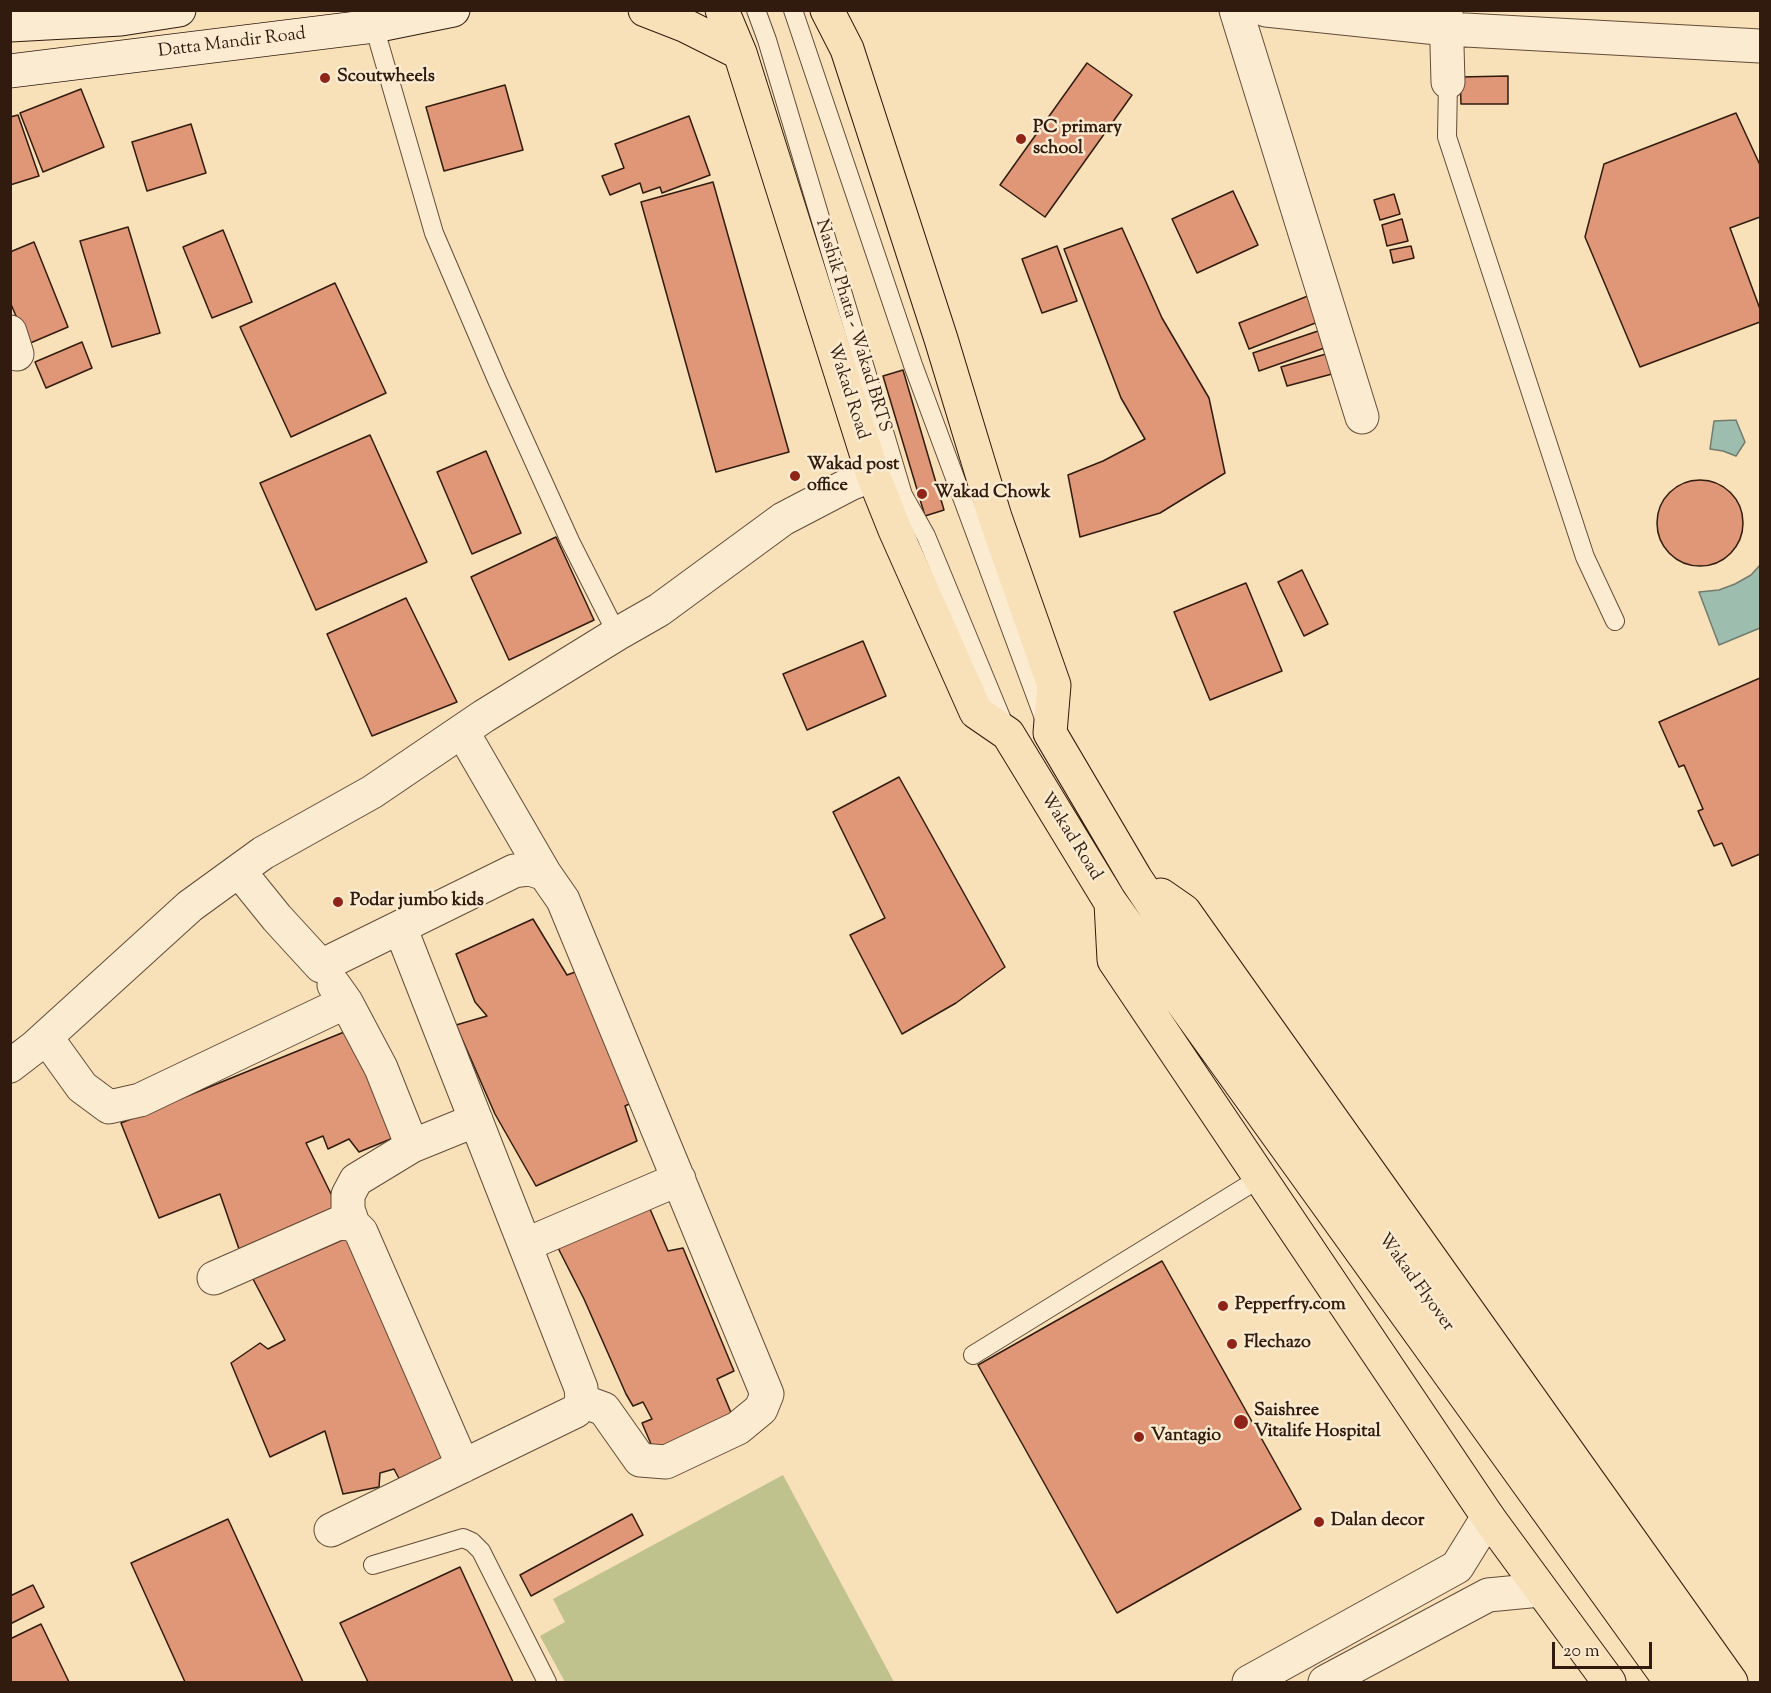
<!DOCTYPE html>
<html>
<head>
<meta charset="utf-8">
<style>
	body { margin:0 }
	#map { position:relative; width:1771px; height:1693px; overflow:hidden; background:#f8e0b8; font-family:"Sorts Mill Goudy",serif }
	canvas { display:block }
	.frame { position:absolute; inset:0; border:12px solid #311b0e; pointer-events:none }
	.scale { position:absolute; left:1552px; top:1642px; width:100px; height:27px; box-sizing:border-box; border:3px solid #311b0e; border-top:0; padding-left:8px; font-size:18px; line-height:21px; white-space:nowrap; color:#311b0e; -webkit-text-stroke:4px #faebd1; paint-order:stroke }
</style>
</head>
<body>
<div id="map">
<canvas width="1771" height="1693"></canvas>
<div class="frame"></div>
<div class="scale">20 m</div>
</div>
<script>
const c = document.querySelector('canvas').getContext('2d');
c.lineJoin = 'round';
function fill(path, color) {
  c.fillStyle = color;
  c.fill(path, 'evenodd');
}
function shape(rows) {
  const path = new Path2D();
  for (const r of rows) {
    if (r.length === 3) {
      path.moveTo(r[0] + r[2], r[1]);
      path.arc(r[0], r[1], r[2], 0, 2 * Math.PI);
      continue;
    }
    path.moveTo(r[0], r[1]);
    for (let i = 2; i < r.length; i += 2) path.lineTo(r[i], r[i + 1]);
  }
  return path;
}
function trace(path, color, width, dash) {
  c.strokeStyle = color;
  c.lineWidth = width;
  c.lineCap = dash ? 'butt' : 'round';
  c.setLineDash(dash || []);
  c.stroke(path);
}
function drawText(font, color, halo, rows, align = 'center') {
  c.font = font + ' "Sorts Mill Goudy",serif';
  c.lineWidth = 5;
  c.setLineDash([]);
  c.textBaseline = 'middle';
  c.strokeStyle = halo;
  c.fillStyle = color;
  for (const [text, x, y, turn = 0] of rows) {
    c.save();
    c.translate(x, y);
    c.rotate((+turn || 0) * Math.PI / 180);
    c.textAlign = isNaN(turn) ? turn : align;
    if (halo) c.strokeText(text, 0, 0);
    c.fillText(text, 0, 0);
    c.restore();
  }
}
const green = shape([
	[783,1475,894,1682,565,1682,540,1636,565,1622,553,1599]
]);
const water = shape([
	[1736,420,1745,442,1736,456,1723,451,1710,449,1714,421,1736,420],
	[1760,565,1760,628,1719,645,1699,592,1719,590,1735,584,1751,575,1760,565]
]);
const building = shape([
	[1087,63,1132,95,1045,217,1000,185,1087,63],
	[1508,76,1508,104,1461,104,1460,77,1508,76],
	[505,85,523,150,444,171,426,107,505,85],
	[81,89,104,147,43,172,20,113,81,89],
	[1736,113,1760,165,1760,217,1730,228,1760,309,1760,322,1640,367,1585,237,1604,164,1736,113],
	[18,115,39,176,10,185,10,117,18,115],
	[689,116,710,175,662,193,660,187,643,193,640,183,610,195,602,176,624,168,615,144,689,116],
	[191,124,206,173,147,191,132,142,191,124],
	[713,182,789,452,716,472,641,202,713,182],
	[1233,191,1258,245,1197,273,1172,219,1233,191],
	[1394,194,1400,214,1380,220,1374,200,1394,194],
	[1402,219,1408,241,1387,246,1382,225,1402,219],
	[128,227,160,333,112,347,80,241,128,227],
	[1122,228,1162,318,1209,398,1225,473,1160,513,1080,537,1068,475,1103,461,1145,439,1121,398,1064,249,1122,228],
	[223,230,252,302,212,318,183,247,223,230],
	[34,242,68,327,28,344,10,302,10,252,34,242],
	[1057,246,1077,301,1042,313,1022,259,1057,246],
	[1411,246,1414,258,1393,263,1390,250,1411,246],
	[335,283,386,393,291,437,240,327,335,283],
	[1313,294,1323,320,1249,349,1239,323,1313,294],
	[1324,329,1330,346,1259,371,1253,353,1324,329],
	[82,342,92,368,46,388,35,362,82,342],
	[1326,354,1332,374,1287,386,1281,367,1326,354],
	[903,370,944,510,925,516,883,376,903,370],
	[370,435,427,562,316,610,260,483,370,435],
	[486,451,521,533,472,554,437,472,486,451],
	[1700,523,43],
	[556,537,594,620,509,660,471,577,556,537],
	[1302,570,1328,624,1304,636,1278,582,1302,570],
	[1246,583,1282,671,1210,700,1174,612,1246,583],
	[406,598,457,702,372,736,327,634,406,598],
	[863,641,886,696,807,730,783,674,863,641],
	[1760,678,1760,854,1732,866,1722,843,1714,846,1698,811,1703,809,1684,765,1679,767,1659,722,1760,678],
	[899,777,1005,967,956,1003,902,1034,850,935,885,918,833,812,899,777],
	[533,919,567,975,586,968,638,1100,625,1106,637,1141,536,1186,495,1114,456,1025,487,1016,475,1002,456,954,533,919],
	[349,1030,398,1136,359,1152,349,1139,328,1149,323,1136,306,1143,337,1206,239,1249,220,1194,159,1218,121,1123,349,1030],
	[647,1202,668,1251,683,1248,734,1371,717,1379,732,1415,654,1451,642,1423,652,1419,643,1402,633,1406,626,1394,584,1299,555,1242,647,1202],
	[349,1237,448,1467,402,1484,394,1469,380,1473,379,1487,343,1494,325,1431,270,1457,231,1363,260,1343,268,1349,285,1340,253,1279,349,1237],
	[1162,1261,1301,1509,1117,1613,978,1365,1162,1261],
	[632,1514,643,1535,531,1596,520,1575,632,1514],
	[228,1519,303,1682,185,1682,131,1563,228,1519],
	[460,1567,513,1682,368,1682,340,1623,460,1567],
	[33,1585,44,1607,10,1624,10,1596,33,1585],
	[41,1624,69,1682,10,1682,10,1639,41,1624]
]);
const lane = shape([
	[756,10,767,40,903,495,926,536,1005,727],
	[793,10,913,365,1044,718],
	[374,26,434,233,497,380,570,541,617,634],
	[1448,82,1447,137,1585,557,1615,621],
	[973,1355,1260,1178],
	[373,1565,463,1538,472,1542,481,1551,547,1682]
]);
const street = shape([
	[1236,10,1362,417],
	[1266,10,1447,29,1760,46],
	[1446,10,1448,82],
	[10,332,17,354],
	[462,731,545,874],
	[239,871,277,918,321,966,514,871,530,869,545,874,563,900,767,1394,761,1409,738,1428,666,1462,640,1460,604,1409,582,1401],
	[334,985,346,1002,381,1068,412,1146,476,1120],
	[46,1037,82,1087,109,1107,140,1100,346,1002],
	[10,1066,36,1046,190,906,263,853,372,792,484,716,617,634,659,610,783,519,850,484,873,475],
	[353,1224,348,1209,348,1195,356,1180,412,1146],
	[525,1245,679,1179],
	[214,1278,339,1223,353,1224,361,1232,463,1466],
	[331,1530,576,1411,582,1401,581,1388,400,927],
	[1249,1682,1457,1567,1488,1517],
	[1325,1682,1488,1595,1540,1590]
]);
const secondary = shape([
	[10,25,121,19,179,10],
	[10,71,374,26,453,10]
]);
const primary = shape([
	[645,10,686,26,740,53],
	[722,10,740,53,873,475,895,530,976,712,1008,734,1111,903,1671,1682],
	[827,10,847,49,941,339,995,517,1054,685,1050,733,1136,879,1186,954,1343,1182,1604,1545,1699,1682],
	[1161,895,1184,911,1731,1682],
	[1111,903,1114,960,1488,1517,1609,1682]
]);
const markers = [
	[325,78,6,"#8f2418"],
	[1021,139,6,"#8f2418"],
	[795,476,6,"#8f2418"],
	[922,494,6,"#8f2418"],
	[338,902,6,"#8f2418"],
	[1223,1306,6,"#8f2418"],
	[1232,1344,6,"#8f2418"],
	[1241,1422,8,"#8f2418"],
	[1139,1437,6,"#8f2418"],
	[1319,1522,6,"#8f2418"]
];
const streetNames = [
	["Datta Mandir Road",232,44,-7],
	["Nashik Phata - Wakad BRTS",852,326,73],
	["Wakad Road",847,392,72],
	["Wakad Road",1070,837,58],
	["Wakad Flyover",1415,1283,54]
];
const poiNames = [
	["Scoutwheels",337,78],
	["PC primary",1033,129],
	["school",1033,150],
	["Wakad post",807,466],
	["office",807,487],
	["Wakad Chowk",934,494],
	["Podar jumbo kids",350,902],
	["Pepperfry.com",1235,1306],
	["Flechazo",1244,1344],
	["Saishree",1254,1412],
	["Vitalife Hospital",1254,1433],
	["Vantagio",1151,1437],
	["Dalan decor",1331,1522]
];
fill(green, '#bfc28d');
fill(water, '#9dbdae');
trace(water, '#727c6e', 1.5);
fill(building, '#df9777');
trace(building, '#311b0e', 1.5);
trace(lane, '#634c38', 20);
trace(street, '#634c38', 35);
trace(secondary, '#311b0e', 35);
trace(primary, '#311b0e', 35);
trace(lane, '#faebd1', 18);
trace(street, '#faebd1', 33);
trace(secondary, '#faebd1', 33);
trace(primary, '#f8e0b8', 33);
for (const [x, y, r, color] of markers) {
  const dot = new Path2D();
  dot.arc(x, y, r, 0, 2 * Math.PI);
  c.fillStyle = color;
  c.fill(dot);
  trace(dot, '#faebd1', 2);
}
drawText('18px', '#311b0e', '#faebd1', streetNames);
drawText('bold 18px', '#311b0e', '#faebd1', poiNames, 'left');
</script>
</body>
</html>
